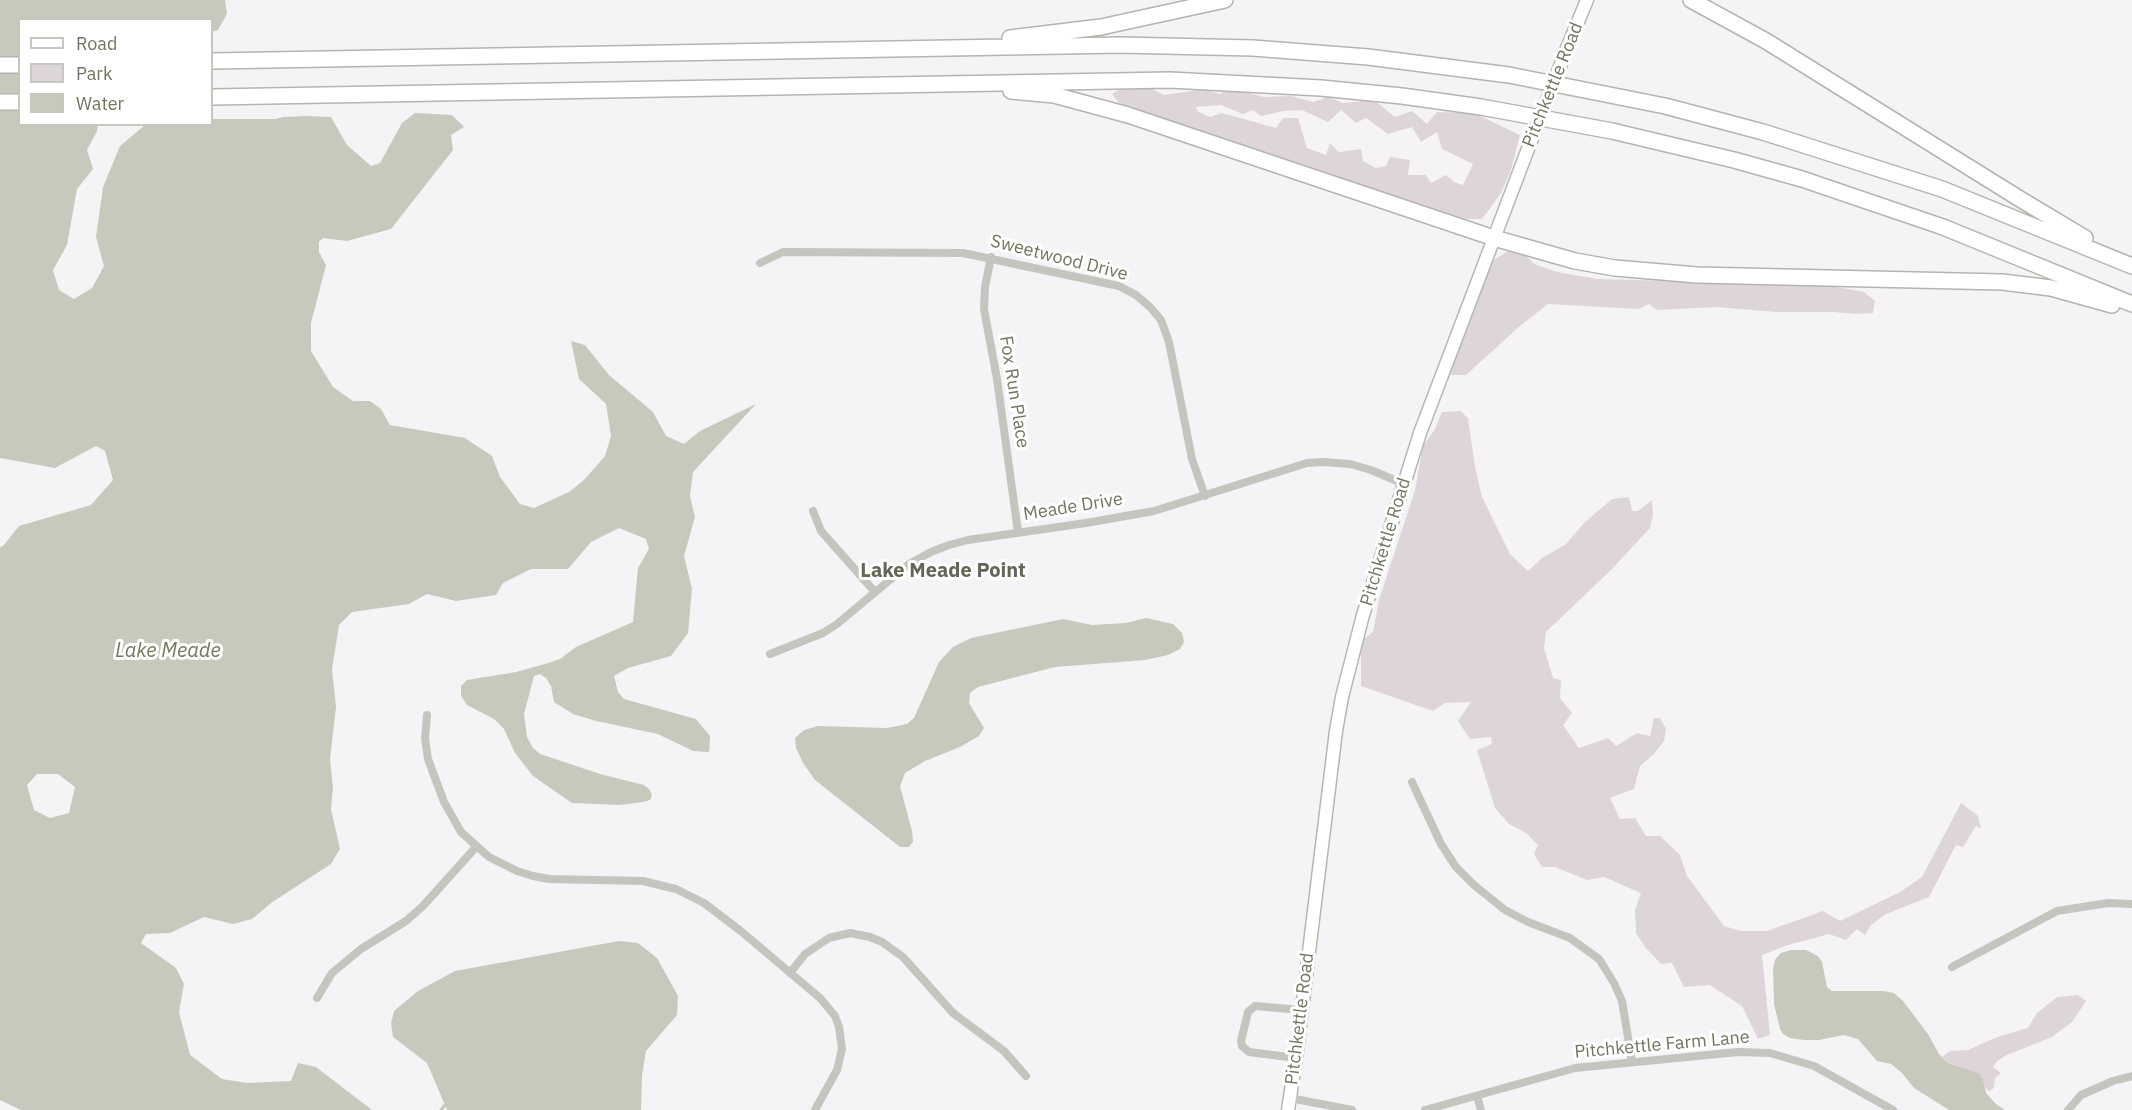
<!DOCTYPE html>
<html>
<head>
<meta charset="utf-8">
<style>
  body { margin:0 }
  #map { position:relative; width:2132px; height:1110px; overflow:hidden; background:#f6f3f6; font-family:"IBM Plex Sans",sans-serif }
  canvas { display:block }
  .legend { position:absolute; left:18px; top:18px; width:195px; height:108px; box-sizing:border-box; background:#fff; border:2px solid #c6c8bf; margin:0; padding:8px 10px; list-style:none; font-size:18px; color:#707660 }
  .legend li { display:flex; align-items:center; gap:12px; height:30px }
  .legend b { width:30px; border:2px solid #c6c8bf }
</style>
</head>
<body>
<div id="map">
<canvas width="2132" height="1110"></canvas>
<ul class="legend">
<li><b style="height:8px;background:#fff"></b>Road</li>
<li><b style="height:16px;background:#ddd5da"></b>Park</li>
<li><b style="height:16px;background:#c8c9bc"></b>Water</li>
</ul>
</div>
<script>
const g = document.querySelector('canvas').getContext('2d');
g.lineJoin = 'round';
function fillPath(path, color) {
  g.fillStyle = color;
  g.fill(path, 'evenodd');
}
function poly(rows) {
  const path = new Path2D();
  for (const r of rows) {
    path.moveTo(r[0], r[1]);
    for (let i = 2; i < r.length; i += 2) path.lineTo(r[i], r[i + 1]);
  }
  return path;
}
function trace(path, color, width, dash) {
  g.strokeStyle = color;
  g.lineWidth = width;
  g.lineCap = dash ? 'butt' : 'round';
  g.setLineDash(dash || []);
  g.stroke(path);
}
function drawText(font, color, halo, rows, align = 'center') {
  g.font = font + ' "IBM Plex Sans",sans-serif';
  g.lineWidth = 6;
  g.setLineDash([]);
  g.textBaseline = 'middle';
  g.strokeStyle = halo;
  g.fillStyle = color;
  for (const [text, x, y, turn = 0] of rows) {
    g.save();
    g.translate(x, y);
    g.rotate((+turn || 0) * Math.PI / 180);
    g.textAlign = isNaN(turn) ? turn : align;
    if (halo) g.strokeText(text, 0, 0);
    g.fillText(text, 0, 0);
    g.restore();
  }
}
fillPath(poly([
  [1123,87,1149,87,1164,95,1205,89,1219,94,1232,89,1264,97,1291,96,1313,102,1328,97,1343,103,1374,100,1395,117,1412,111,1427,124,1437,112,1474,113,1520,135,1511,170,1501,193,1482,219,1466,219,1124,109,1112,94],
  [1221,105,1243,114,1253,110,1261,116,1284,111,1302,110,1328,122,1341,110,1356,123,1366,118,1388,134,1412,127,1421,142,1437,132,1442,149,1473,164,1463,185,1454,182,1446,175,1431,183,1426,175,1408,175,1410,160,1390,157,1386,166,1376,168,1363,161,1361,149,1339,152,1330,143,1326,155,1307,148,1298,118,1283,118,1276,128,1222,113,1210,117,1198,112,1196,107],
  [1508,251,1526,256,1534,264,1557,272,1598,279,1825,285,1864,292,1875,301,1873,313,1856,314,1833,312,1776,312,1716,307,1657,310,1649,304,1638,309,1548,304,1520,326,1466,375,1451,375,1448,368,1491,262],
  [1460,411,1468,418,1475,467,1482,497,1510,554,1528,571,1542,558,1566,544,1584,523,1612,499,1629,497,1632,511,1638,511,1652,500,1653,515,1650,528,1612,569,1546,632,1544,648,1553,678,1561,680,1560,698,1572,713,1563,725,1579,748,1608,738,1616,746,1637,733,1650,736,1654,718,1660,718,1666,729,1664,741,1654,754,1640,766,1634,789,1610,798,1620,819,1635,818,1646,836,1660,836,1680,855,1687,876,1724,926,1741,931,1767,931,1823,911,1840,921,1900,892,1922,877,1961,803,1978,816,1981,829,1976,826,1963,847,1956,845,1929,897,1886,914,1871,925,1865,935,1857,929,1846,940,1829,934,1788,945,1762,955,1770,1035,1758,1039,1742,1006,1710,985,1684,987,1672,963,1661,964,1645,947,1636,933,1635,910,1641,893,1604,877,1587,880,1555,867,1542,867,1534,854,1538,845,1526,833,1509,824,1495,808,1477,750,1492,744,1491,737,1470,739,1458,721,1471,702,1445,703,1433,711,1361,686,1361,641,1373,632,1379,600,1415,490,1423,446,1435,429,1442,412],
  [2078,995,2086,1001,2072,1022,2052,1037,2007,1055,1997,1061,1993,1067,2001,1073,1995,1078,1994,1088,1989,1091,1985,1088,1983,1079,1979,1073,1948,1063,1942,1057,1950,1051,1968,1050,1997,1037,2028,1028,2037,1013,2057,997]
]), '#ddd5da');
fillPath(poly([
  [0,0,225,0,227,14,218,30,212,32,212,20,20,20,20,124,98,125,97,131,87,150,93,169,77,189,67,245,53,270,59,290,74,299,92,288,104,266,96,237,103,187,120,146,145,125,212,124,212,119,275,119,283,117,306,116,331,117,347,145,371,166,380,163,402,123,415,113,452,115,464,127,451,135,453,150,391,229,347,241,323,238,319,242,319,252,326,265,311,323,311,351,333,387,353,401,370,401,381,409,390,425,465,438,492,456,500,477,520,504,534,508,569,492,584,480,605,456,611,436,606,404,579,379,571,341,585,345,609,375,653,412,666,436,684,444,700,431,756,404,693,472,690,496,695,517,684,556,692,589,688,633,671,656,628,668,614,676,618,692,624,699,696,719,710,736,709,752,693,751,658,734,596,721,573,714,554,702,551,686,546,678,540,674,534,676,524,714,527,737,533,748,540,754,600,774,644,785,650,790,652,796,650,800,643,802,620,805,572,803,533,776,515,753,504,729,494,719,467,705,461,696,461,686,467,680,516,672,545,664,560,659,576,647,633,622,638,568,649,549,646,539,619,528,591,542,568,569,531,569,503,583,496,595,456,601,427,594,409,604,352,612,339,625,332,669,336,707,330,759,333,787,331,809,340,849,331,864,271,903,252,919,233,924,204,917,170,933,146,934,141,943,176,968,184,984,179,1012,190,1055,222,1079,247,1083,291,1081,298,1063,316,1067,372,1110,21,1110,0,1100,0,547,3,546,19,526,91,505,113,480,105,451,96,446,55,468,0,458],
  [37,774,58,774,75,787,69,813,50,818,34,810,27,785],
  [1146,618,1173,624,1182,633,1184,642,1180,649,1168,655,1145,660,1055,667,978,687,970,693,969,703,984,728,979,736,960,747,925,761,905,773,900,786,912,831,913,842,909,847,900,847,815,780,803,763,796,748,795,738,804,730,818,726,887,728,907,724,914,718,939,662,953,647,971,638,1063,619,1092,625,1126,623],
  [619,941,638,943,657,958,678,996,677,1015,646,1051,642,1075,641,1110,447,1110,427,1063,393,1037,391,1023,394,1011,418,991,455,971],
  [1791,950,1806,950,1818,956,1822,962,1827,987,1832,991,1883,991,1894,993,1903,1001,1928,1034,1939,1054,1948,1063,1979,1073,1983,1079,1986,1093,1996,1104,2005,1110,1949,1110,1914,1088,1902,1073,1891,1064,1877,1061,1858,1039,1844,1035,1819,1040,1804,1040,1790,1038,1783,1034,1780,1029,1774,1004,1773,968,1775,960,1781,953]
]), '#c8c9bc');
trace(poly([
  [441,1110,445,1105]
]), '#c8c9bc', 3);
const secondary = poly([
  [1568,46,1587,0],
  [1288,1110,1296,1058,1336,731,1342,697,1363,615,1420,433,1526,154]
]);
const motorway = poly([
  [1691,0,1766,41,2020,199,2085,238],
  [1010,38,1101,27,1225,0],
  [212,61,1120,45,1253,48,1368,57,1509,75,1665,106,1763,132,1942,189,2132,266],
  [0,65,20,65],
  [1011,91,1054,95,1128,115,1494,238,1575,261,1615,268,1697,275,2002,282,2051,288,2112,305],
  [212,97,1170,80,1321,88,1402,96,1481,107,1612,131,1734,160,1802,179,1943,227,2132,304],
  [0,102,20,102]
]);
trace(secondary, '#b5b8ae', 15);
trace(motorway, '#b3b5ae', 18);
trace(poly([
  [991,257,985,287,984,309,997,379,1018,532],
  [760,263,783,252,963,253,1119,286,1136,295,1151,308,1161,320,1169,342,1192,459,1205,496],
  [813,511,821,531,875,592],
  [770,654,823,633,837,624,909,564,931,552,949,545,968,540,1086,523,1154,511,1307,463,1323,462,1350,464,1371,470,1404,484],
  [427,715,425,739,428,759,444,802,461,832,489,857,517,871,533,876,549,879,643,881,676,889,704,903,742,932,820,998,835,1016,839,1027,842,1049,837,1070,815,1110],
  [1412,782,1441,844,1456,867,1474,885,1505,910,1528,922,1570,938,1599,959,1614,983,1622,1001,1632,1062],
  [1952,967,2057,911,2108,903,2132,904],
  [790,973,805,954,829,938,850,933,870,937,882,942,903,957,953,1013,1004,1051,1026,1076],
  [317,998,332,973,361,949,406,921,423,906,476,847],
  [1296,1058,1249,1052,1242,1046,1241,1041,1248,1012,1255,1006,1301,1010],
  [1477,1096,1481,1110],
  [1290,1098,1352,1110],
  [1425,1110,1575,1068,1738,1052,1770,1053,1814,1066,1893,1110],
  [2068,1110,2081,1095,2113,1081,2132,1076]
]), '#c3c5be', 8);
trace(secondary, '#fff', 12);
trace(motorway, '#fff', 15);
const secondaryBridge = poly([
  [1526,154,1568,46]
]);
trace(secondaryBridge, '#b5b8ae', 15, []);
trace(secondaryBridge, '#fff', 12);
drawText('18px', '#707660', '#fff', [
  ["Pitchkettle Road",1553,85,-68],
  ["Sweetwood Drive",1059,258,14],
  ["Fox Run Place",1014,392,81],
  ["Meade Drive",1073,507,-9],
  ["Pitchkettle Road",1386,542,-73],
  ["Pitchkettle Road",1300,1019,-83],
  ["Pitchkettle Farm Lane",1662,1045,-5]
]);
drawText('bold 20px', '#636756', '#fff', [
  ["Lake Meade Point",943,571]
]);
drawText('italic 20px', '#75775f', '#fff', [
  ["Lake Meade",168,651]
]);
</script>
</body>
</html>
